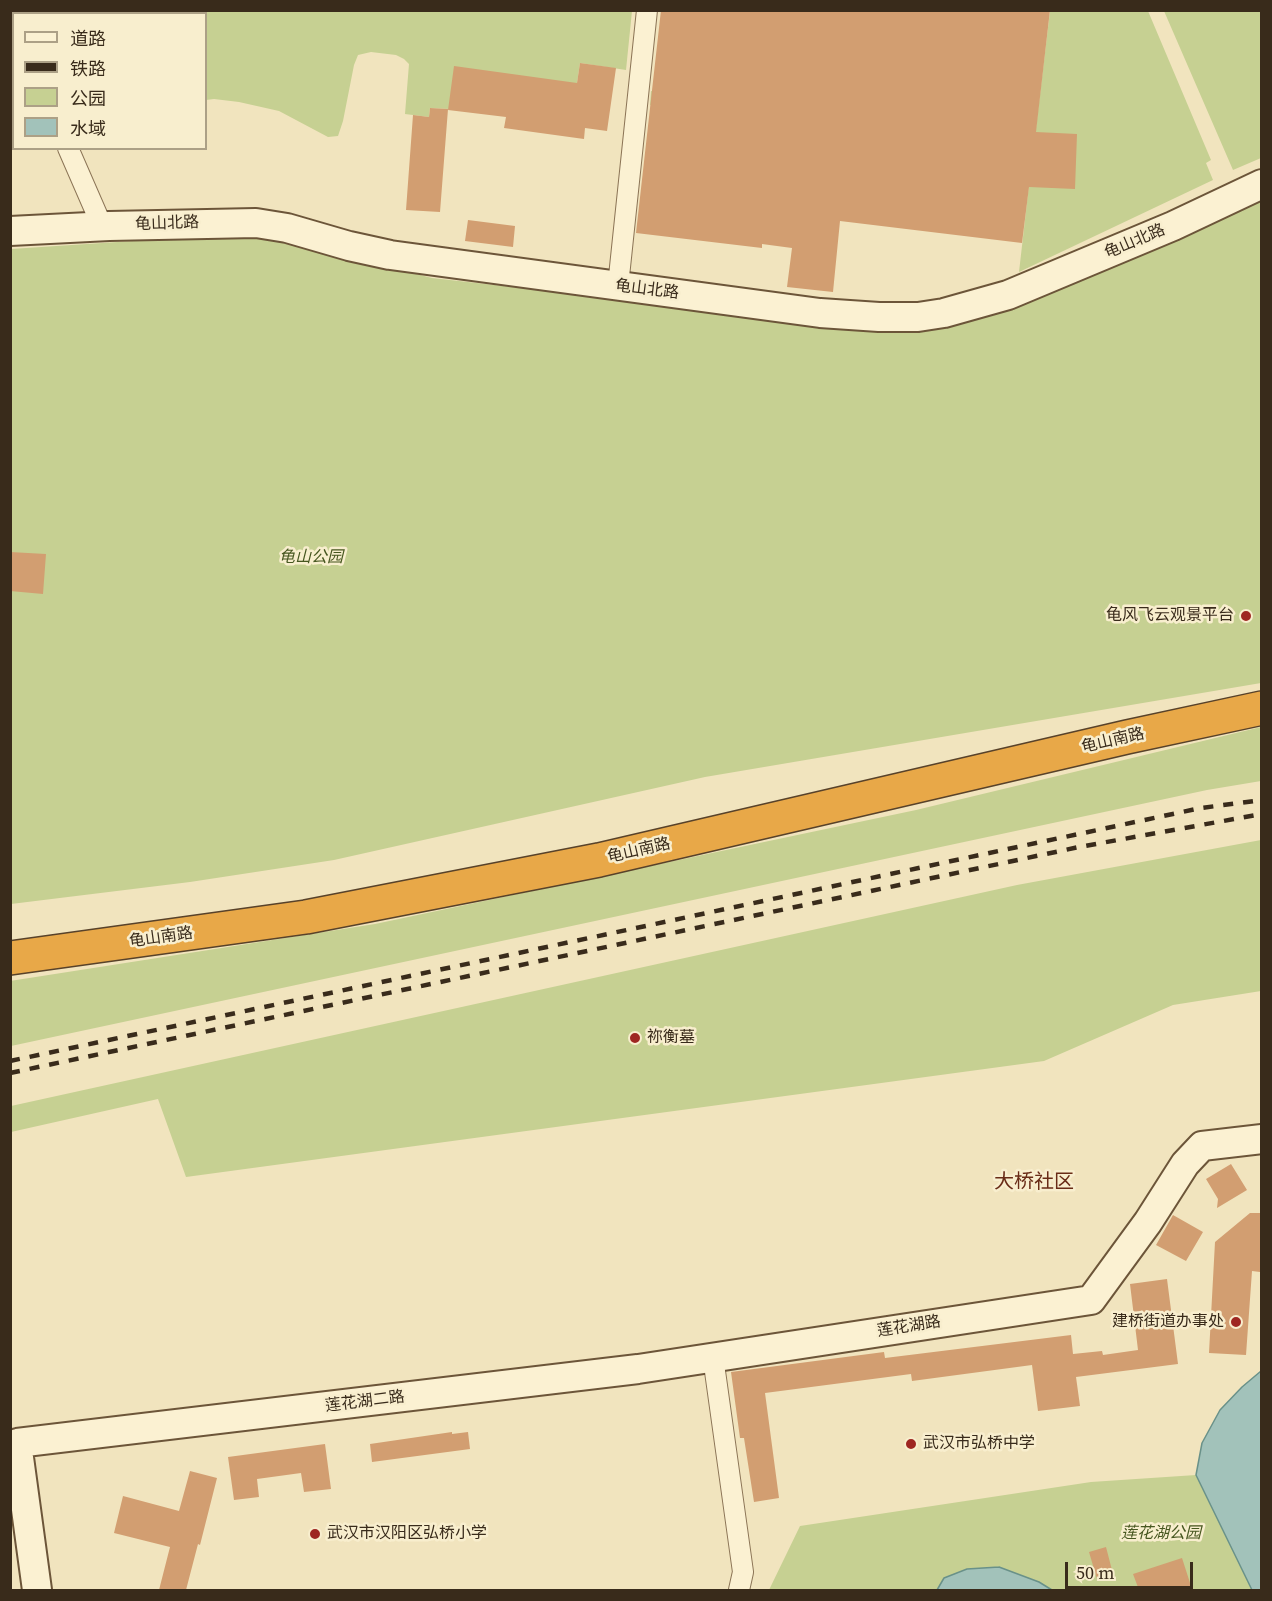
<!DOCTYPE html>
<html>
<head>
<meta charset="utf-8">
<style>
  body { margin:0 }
  #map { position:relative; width:1272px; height:1601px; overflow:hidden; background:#f1e4be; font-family:"Source Serif 4","Noto Sans SC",serif }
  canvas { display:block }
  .frame { position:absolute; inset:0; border:12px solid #392b1b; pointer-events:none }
  .legend { position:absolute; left:12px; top:12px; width:195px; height:138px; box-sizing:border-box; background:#f8eece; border:2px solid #aca086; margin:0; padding:8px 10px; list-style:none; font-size:18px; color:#392b1b }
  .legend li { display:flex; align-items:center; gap:12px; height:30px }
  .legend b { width:30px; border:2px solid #aca086 }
  .scale { position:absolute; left:1065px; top:1562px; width:128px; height:27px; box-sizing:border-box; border:3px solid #392b1b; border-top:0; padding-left:8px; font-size:18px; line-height:21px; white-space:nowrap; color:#392b1b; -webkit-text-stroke:4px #f8eece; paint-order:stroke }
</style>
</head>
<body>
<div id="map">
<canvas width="1272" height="1601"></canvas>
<div class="frame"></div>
<ul class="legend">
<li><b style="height:8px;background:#fbf1d2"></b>道路</li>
<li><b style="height:8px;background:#392b1b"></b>铁路</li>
<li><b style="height:16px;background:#c6d092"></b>公园</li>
<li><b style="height:16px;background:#a2c2ba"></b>水域</li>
</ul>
<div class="scale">50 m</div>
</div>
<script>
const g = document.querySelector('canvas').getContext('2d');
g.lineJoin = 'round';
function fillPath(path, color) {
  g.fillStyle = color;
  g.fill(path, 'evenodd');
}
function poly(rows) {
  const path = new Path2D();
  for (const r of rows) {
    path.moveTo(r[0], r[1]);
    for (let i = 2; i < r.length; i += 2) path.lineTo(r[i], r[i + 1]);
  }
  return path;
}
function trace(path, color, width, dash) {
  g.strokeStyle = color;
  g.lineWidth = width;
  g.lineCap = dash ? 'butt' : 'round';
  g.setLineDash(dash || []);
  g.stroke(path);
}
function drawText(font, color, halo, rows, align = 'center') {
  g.font = font + ' "Source Serif 4","Noto Sans SC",serif';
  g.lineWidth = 5;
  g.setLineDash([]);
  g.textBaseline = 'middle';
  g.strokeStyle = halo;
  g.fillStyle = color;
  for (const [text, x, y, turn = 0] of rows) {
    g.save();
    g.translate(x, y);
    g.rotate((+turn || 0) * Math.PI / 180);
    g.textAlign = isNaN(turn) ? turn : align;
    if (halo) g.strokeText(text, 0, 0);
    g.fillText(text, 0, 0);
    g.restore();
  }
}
fillPath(poly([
  [46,10,632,11,626,70,580,63,577,83,449,109,430,108,429,117,405,114,409,64,404,59,396,55,371,52,358,55,354,65,343,121,338,136,328,137,279,111,239,102,214,99,206,100,206,14,45,14],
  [1050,11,1148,11,1211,160,1206,163,1213,180,1019,272,1033,150,650,105,651,91,1035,136],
  [1164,11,1261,11,1261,158,1233,170],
  [1261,197,1261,683,705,777,334,860,190,882,11,904,11,249,163,239,266,238,301,244,432,278,870,327],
  [1261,727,1261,781,1207,790,11,1046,10,981,375,924,916,810],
  [1261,840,1261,991,1173,1005,1044,1061,186,1177,158,1099,11,1132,11,1106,1017,885],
  [1196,1475,1252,1590,1052,1590,1039,1582,967,1569,944,1578,937,1590,769,1590,800,1526,1091,1482]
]), '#c6d092');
const water = poly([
  [1261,1371,1262,1590,1252,1590,1196,1475,1202,1443,1220,1410,1242,1387,1261,1371],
  [999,1567,1039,1582,1052,1590,937,1590,944,1578,967,1569,999,1567]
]);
fillPath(water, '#a2c2ba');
trace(water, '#699189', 1.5);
fillPath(poly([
  [661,10,1050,10,1036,132,1077,134,1075,189,1029,187,1022,243,840,221,833,292,787,287,792,248,762,244,762,248,636,233],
  [580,63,616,68,607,131,585,128,584,139,504,128,506,117,448,110,454,66,577,83],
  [430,108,448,109,440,212,406,210,413,115,429,117],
  [468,220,515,226,513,247,465,241],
  [10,552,46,554,43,594,10,591],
  [1231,1164,1247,1190,1217,1208,1218,1199,1206,1179],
  [1250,1213,1262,1213,1262,1239,1260,1272,1252,1271,1246,1355,1209,1353,1215,1242],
  [1173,1215,1203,1232,1186,1261,1156,1245],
  [1167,1279,1178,1364,1076,1377,1080,1406,1038,1411,1032,1365,912,1381,911,1374,765,1393,779,1498,754,1502,744,1438,740,1438,731,1372,884,1352,885,1358,1071,1335,1073,1354,1102,1351,1103,1355,1138,1350,1130,1284],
  [452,1432,452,1434,468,1432,470,1449,372,1462,370,1444],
  [325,1444,331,1489,304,1492,301,1473,257,1479,259,1497,234,1500,228,1457],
  [190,1471,217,1478,200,1545,198,1544,186,1590,159,1590,170,1547,114,1533,123,1496,179,1511],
  [1106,1547,1113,1574,1097,1579,1089,1552],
  [1182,1558,1191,1586,1176,1590,1139,1590,1133,1574]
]), '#d29e71');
const street = poly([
  [40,14,41,10],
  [68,148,102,226],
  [618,286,647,10],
  [713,1357,743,1572,739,1590]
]);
const secondary = poly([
  [10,231,109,226,256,223,287,228,349,246,390,255,820,313,879,317,918,317,944,313,1008,295,1173,226,1262,184],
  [37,1590,17,1443,638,1369,1091,1300,1148,1222,1185,1164,1202,1146,1262,1139]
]);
const highway = poly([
  [10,958,306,917,599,860,1127,737,1262,708]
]);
trace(street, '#8b7456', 22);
trace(secondary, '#6c5539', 32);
trace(highway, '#58422a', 36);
trace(street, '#fbf1d2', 20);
trace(secondary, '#fbf1d2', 28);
trace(highway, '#e8a848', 33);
trace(poly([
  [10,1061,1201,808,1262,800],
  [10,1073,1079,847,1262,814]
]), '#392b1b', 4.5, [10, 10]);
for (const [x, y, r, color] of [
  [1246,616,6,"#9e2621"],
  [635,1038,6,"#9e2621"],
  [1236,1322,6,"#9e2621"],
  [911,1444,6,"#9e2621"],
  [315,1534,6,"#9e2621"]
]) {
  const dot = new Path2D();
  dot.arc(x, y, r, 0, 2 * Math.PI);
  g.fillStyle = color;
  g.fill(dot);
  trace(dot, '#f8eece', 2);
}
drawText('16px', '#392b1b', '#f8eece', [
  ["龟山北路",167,224,-2],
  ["龟山北路",1135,242,-23],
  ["龟山北路",647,290,7],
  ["龟山南路",1113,741,-13],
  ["龟山南路",639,851,-13],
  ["龟山南路",161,938,-8],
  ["莲花湖路",909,1327,-9],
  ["莲花湖二路",365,1402,-7]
]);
drawText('italic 16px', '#475720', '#f8eece', [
  ["龟山公园",311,558],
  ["莲花湖公园",1161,1534]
]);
drawText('16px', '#392b1b', '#f8eece', [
  ["龟风飞云观景平台",1234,616,"right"],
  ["祢衡墓",647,1038],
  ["建桥街道办事处",1224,1322,"right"],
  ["武汉市弘桥中学",923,1444],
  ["武汉市汉阳区弘桥小学",327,1534]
], 'left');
drawText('20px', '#692c17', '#f8eece', [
  ["大桥社区",1034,1183]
]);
</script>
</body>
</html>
